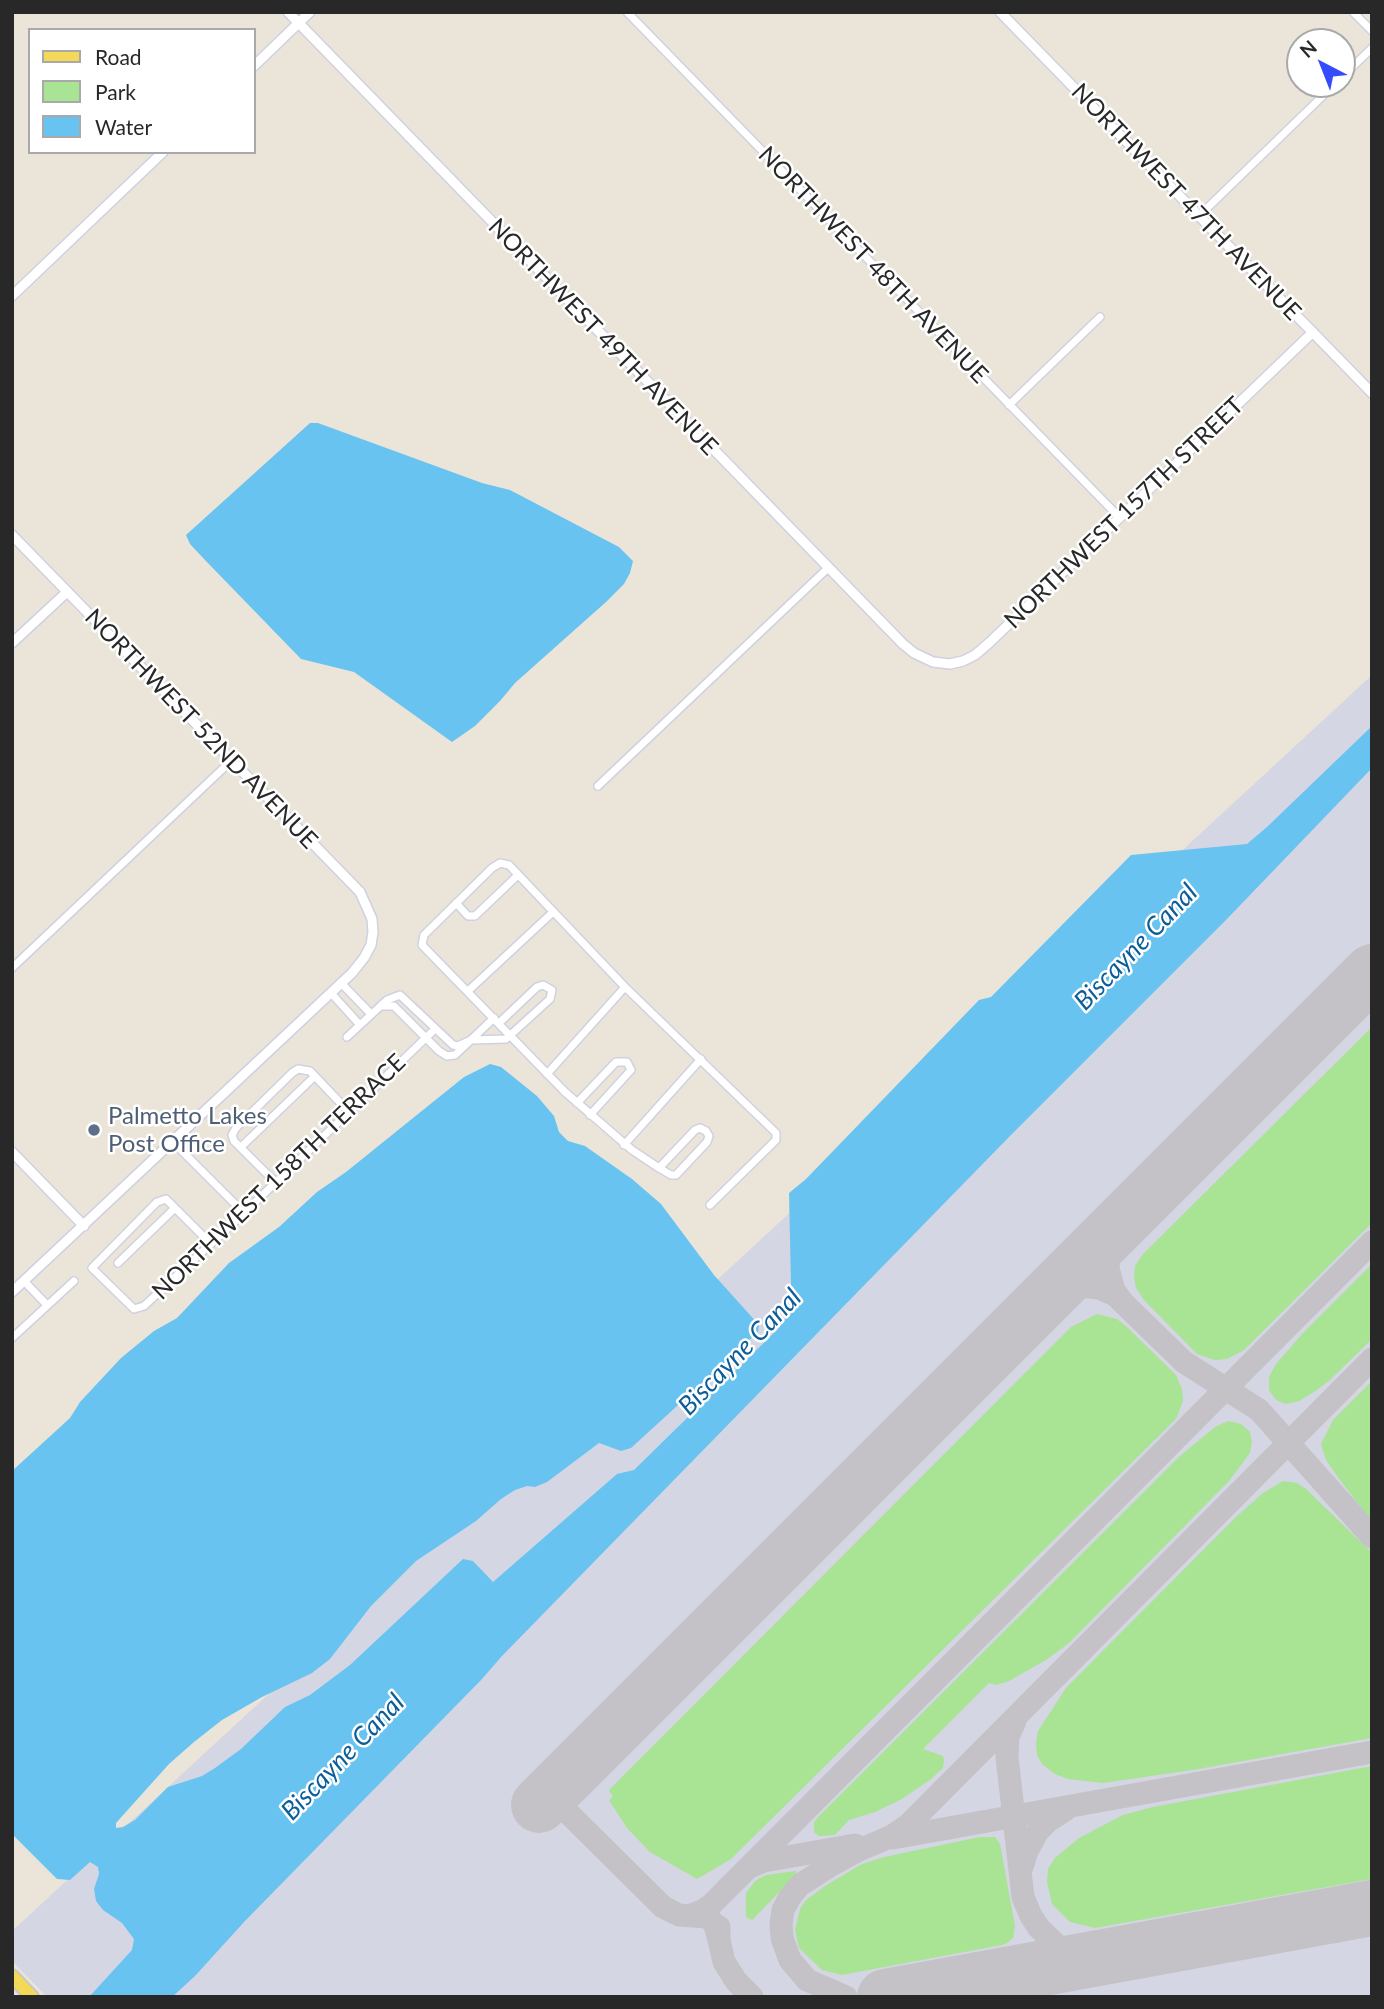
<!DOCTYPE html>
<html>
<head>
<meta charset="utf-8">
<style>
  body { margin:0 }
  #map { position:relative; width:1384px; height:2009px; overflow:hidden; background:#ebe5d9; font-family:Lato,sans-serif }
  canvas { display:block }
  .frame { position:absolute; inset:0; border:14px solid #282828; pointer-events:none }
  .legend { position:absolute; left:28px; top:28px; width:228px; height:126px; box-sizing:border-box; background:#fff; border:2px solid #a9a9a9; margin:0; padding:9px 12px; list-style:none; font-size:21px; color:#282828 }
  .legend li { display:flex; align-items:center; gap:14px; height:35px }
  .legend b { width:35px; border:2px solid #a9a9a9 }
  .north { position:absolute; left:1286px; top:28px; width:70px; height:70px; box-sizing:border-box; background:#fff; border:2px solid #a9a9a9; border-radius:50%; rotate:318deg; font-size:19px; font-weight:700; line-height:28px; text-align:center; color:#282828 }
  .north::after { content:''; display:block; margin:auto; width:24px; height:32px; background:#354cfd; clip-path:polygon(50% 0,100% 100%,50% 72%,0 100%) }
</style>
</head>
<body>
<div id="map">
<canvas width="1384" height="2009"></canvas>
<div class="frame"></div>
<ul class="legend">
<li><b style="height:9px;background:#f3d957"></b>Road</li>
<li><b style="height:19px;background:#a9e394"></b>Park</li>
<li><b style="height:19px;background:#69c3f0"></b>Water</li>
</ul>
<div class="north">N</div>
</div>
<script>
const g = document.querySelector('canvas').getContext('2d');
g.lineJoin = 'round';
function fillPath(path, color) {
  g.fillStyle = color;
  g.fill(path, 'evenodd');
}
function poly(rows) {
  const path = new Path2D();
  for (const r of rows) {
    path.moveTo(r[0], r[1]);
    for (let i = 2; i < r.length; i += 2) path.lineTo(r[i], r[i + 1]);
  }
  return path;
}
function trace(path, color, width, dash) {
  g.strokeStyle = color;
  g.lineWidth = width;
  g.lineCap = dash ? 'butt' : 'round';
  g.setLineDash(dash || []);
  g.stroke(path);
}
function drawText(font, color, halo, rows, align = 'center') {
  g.font = font + ' Lato,sans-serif';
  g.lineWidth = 5;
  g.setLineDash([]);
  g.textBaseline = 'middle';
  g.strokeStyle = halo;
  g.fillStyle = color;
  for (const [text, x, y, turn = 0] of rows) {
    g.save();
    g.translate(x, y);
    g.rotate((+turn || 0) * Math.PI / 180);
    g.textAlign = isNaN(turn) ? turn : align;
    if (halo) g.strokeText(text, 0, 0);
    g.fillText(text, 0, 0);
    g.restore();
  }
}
fillPath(poly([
  [1372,675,1372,1997,47,1997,12,1961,12,1931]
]), '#d5d6e3');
fillPath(poly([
  [1372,1027,1372,1223,1244,1350,1227,1359,1215,1360,1197,1354,1144,1300,1136,1288,1134,1278,1135,1266,1143,1254],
  [1372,1264,1372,1339,1330,1380,1314,1392,1299,1401,1286,1404,1276,1400,1269,1390,1269,1377,1276,1364,1303,1333],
  [1097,1314,1117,1319,1127,1327,1176,1375,1182,1389,1183,1401,1176,1419,731,1859,697,1879,650,1852,627,1828,609,1800,613,1796,609,1791,611,1788,1071,1327],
  [1372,1381,1372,1522,1340,1480,1326,1460,1321,1444,1333,1420],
  [1228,1421,1241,1424,1250,1432,1252,1442,1250,1453,1229,1481,1069,1643,1046,1660,1009,1681,996,1685,989,1683,923,1749,943,1756,944,1760,943,1768,931,1779,902,1799,875,1812,849,1820,835,1835,819,1836,814,1832,814,1822,819,1816,1180,1456,1215,1427],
  [1283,1481,1297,1483,1306,1489,1372,1553,1372,1738,1193,1770,1103,1783,1068,1779,1055,1774,1042,1764,1037,1755,1036,1743,1038,1731,1066,1688,1235,1518,1263,1493],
  [1372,1766,1372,1879,1095,1928,1070,1922,1052,1904,1047,1882,1048,1869,1055,1858,1079,1838,1123,1815,1153,1807],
  [980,1837,995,1837,1000,1844,1015,1926,1013,1938,1007,1943,1002,1945,842,1975,822,1970,799,1948,795,1930,800,1909,806,1900,825,1886,862,1864,884,1857],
  [796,1871,797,1874,755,1917,752,1920,746,1917,746,1893,755,1881,766,1875]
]), '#a9e394');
fillPath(poly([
  [310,423,318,423,482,483,510,490,619,547,633,561,630,573,624,584,606,602,515,683,500,701,475,726,452,742,354,672,301,659,204,559,190,544,186,535],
  [1372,726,1372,768,1225,921,1009,1137,502,1656,482,1679,245,1921,195,1976,172,1997,89,1997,132,1950,134,1939,122,1923,103,1910,96,1901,94,1889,99,1874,98,1867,90,1862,70,1880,57,1879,12,1834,12,1471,70,1418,80,1402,121,1358,154,1331,177,1318,229,1263,279,1227,317,1192,346,1172,464,1077,490,1064,501,1067,537,1096,554,1116,559,1132,568,1141,585,1146,632,1179,661,1204,714,1275,759,1325,758,1332,631,1448,621,1451,599,1443,547,1482,535,1487,527,1486,515,1490,501,1499,476,1521,416,1561,371,1606,330,1659,312,1673,262,1697,222,1720,194,1742,169,1764,116,1823,116,1828,123,1827,135,1820,168,1787,202,1776,215,1768,241,1749,285,1707,310,1695,350,1665,463,1559,473,1561,493,1582,617,1474,634,1470,778,1329,786,1318,791,1284,789,1193,806,1179,979,1000,991,997,1131,855,1247,844,1267,827]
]), '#69c3f0');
trace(poly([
  [1370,974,1372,973],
  [1115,1228,1110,1245,1108,1268,1114,1291,1122,1301],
  [1051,1293,1080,1286,1099,1288,1115,1295,1184,1362,1259,1410,1372,1537],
  [1015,1721,1008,1737,1007,1757,1023,1897,1031,1916,1039,1928,1074,1962],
  [550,1795,663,1907,679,1915,708,1917,715,1925,719,1940],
  [893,1838,1372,1752],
  [752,1866,764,1861,855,1845],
  [1022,1867,1027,1851,1038,1831,1048,1821,1065,1810],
  [691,1915,702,1911,711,1905,1372,1242],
  [719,1927,719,1940,724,1962,736,1981,752,1997],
  [846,1997,807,1980,790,1960,782,1938,781,1924,783,1910,790,1897,800,1885,831,1865,857,1851,892,1836,908,1825,1372,1359]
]), '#c4c2c6', 23);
trace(poly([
  [539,1805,1372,972],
  [885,1997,1372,1908]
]), '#c4c2c6', 56);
const minor = poly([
  [627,12,1120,518],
  [1353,12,1372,31],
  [1342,77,1372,48],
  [1199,216,1335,84],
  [1009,405,1100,317],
  [598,786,828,568],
  [456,903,468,916,475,916,518,875],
  [12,968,231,761],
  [341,983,371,1014],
  [468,991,552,913],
  [331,993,360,1025],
  [382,1006,394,1006,439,1051,447,1056,455,1055,494,1018],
  [347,1037,387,1000,400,995,453,1045,458,1046,471,1040,506,1039,550,999,552,990,543,985,537,987,499,1023],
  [547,1074,625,987],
  [577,1103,616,1062,627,1062,631,1070,590,1115],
  [173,1142,244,1213],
  [624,1145,701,1059],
  [241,1147,315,1076],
  [659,1168,695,1130,700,1128,706,1131,709,1136,707,1142,676,1175,671,1175,659,1168,632,1150,565,1092,422,945,424,935,492,868,500,863,509,865,625,987,776,1133,776,1140,710,1205],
  [276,1183,234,1141,232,1135,236,1128,292,1073,298,1069,310,1071,349,1112],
  [211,1244,166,1199,157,1202,92,1268,134,1309,144,1306,245,1212,435,1029],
  [118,1263,175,1208],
  [24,1281,47,1305],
  [12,1338,74,1281]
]);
const tertiary = poly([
  [288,12,903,644,914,653,933,662,950,664,963,661,975,655,989,643,1313,332],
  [1000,12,1372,393],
  [254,66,310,12],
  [12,296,163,152],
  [12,535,360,892,372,919,373,932,371,945,364,958,352,973,12,1292],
  [12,643,67,592],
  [12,1152,84,1226]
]);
const primary = poly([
  [12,1976,32,1997]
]);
trace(minor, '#cfd1e2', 10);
trace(tertiary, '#cfd1e2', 12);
trace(primary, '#c7c7c7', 16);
trace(minor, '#fff', 7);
trace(tertiary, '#fff', 9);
trace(primary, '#f3d957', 12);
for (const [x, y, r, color] of [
  [94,1130,7,"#5c6f8a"]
]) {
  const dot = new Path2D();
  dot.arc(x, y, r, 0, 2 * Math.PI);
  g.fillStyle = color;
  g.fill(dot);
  trace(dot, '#fff', 2.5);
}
drawText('24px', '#282828', '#fff', [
  ["NORTHWEST 47TH AVENUE",1186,202,46],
  ["NORTHWEST 48TH AVENUE",873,265,46],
  ["NORTHWEST 49TH AVENUE",603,337,46],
  ["NORTHWEST 157TH STREET",1124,513,-44],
  ["NORTHWEST 52ND AVENUE",201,729,46],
  ["NORTHWEST 158TH TERRACE",279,1177,-44]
]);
drawText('24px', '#4e5e75', '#fff', [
  ["Palmetto Lakes",108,1116],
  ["Post Office",108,1144]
], 'left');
drawText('italic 26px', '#0b5e9a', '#fff', [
  ["Biscayne Canal",1136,947,-46],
  ["Biscayne Canal",740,1352,-46],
  ["Biscayne Canal",343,1757,-46]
]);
</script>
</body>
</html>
